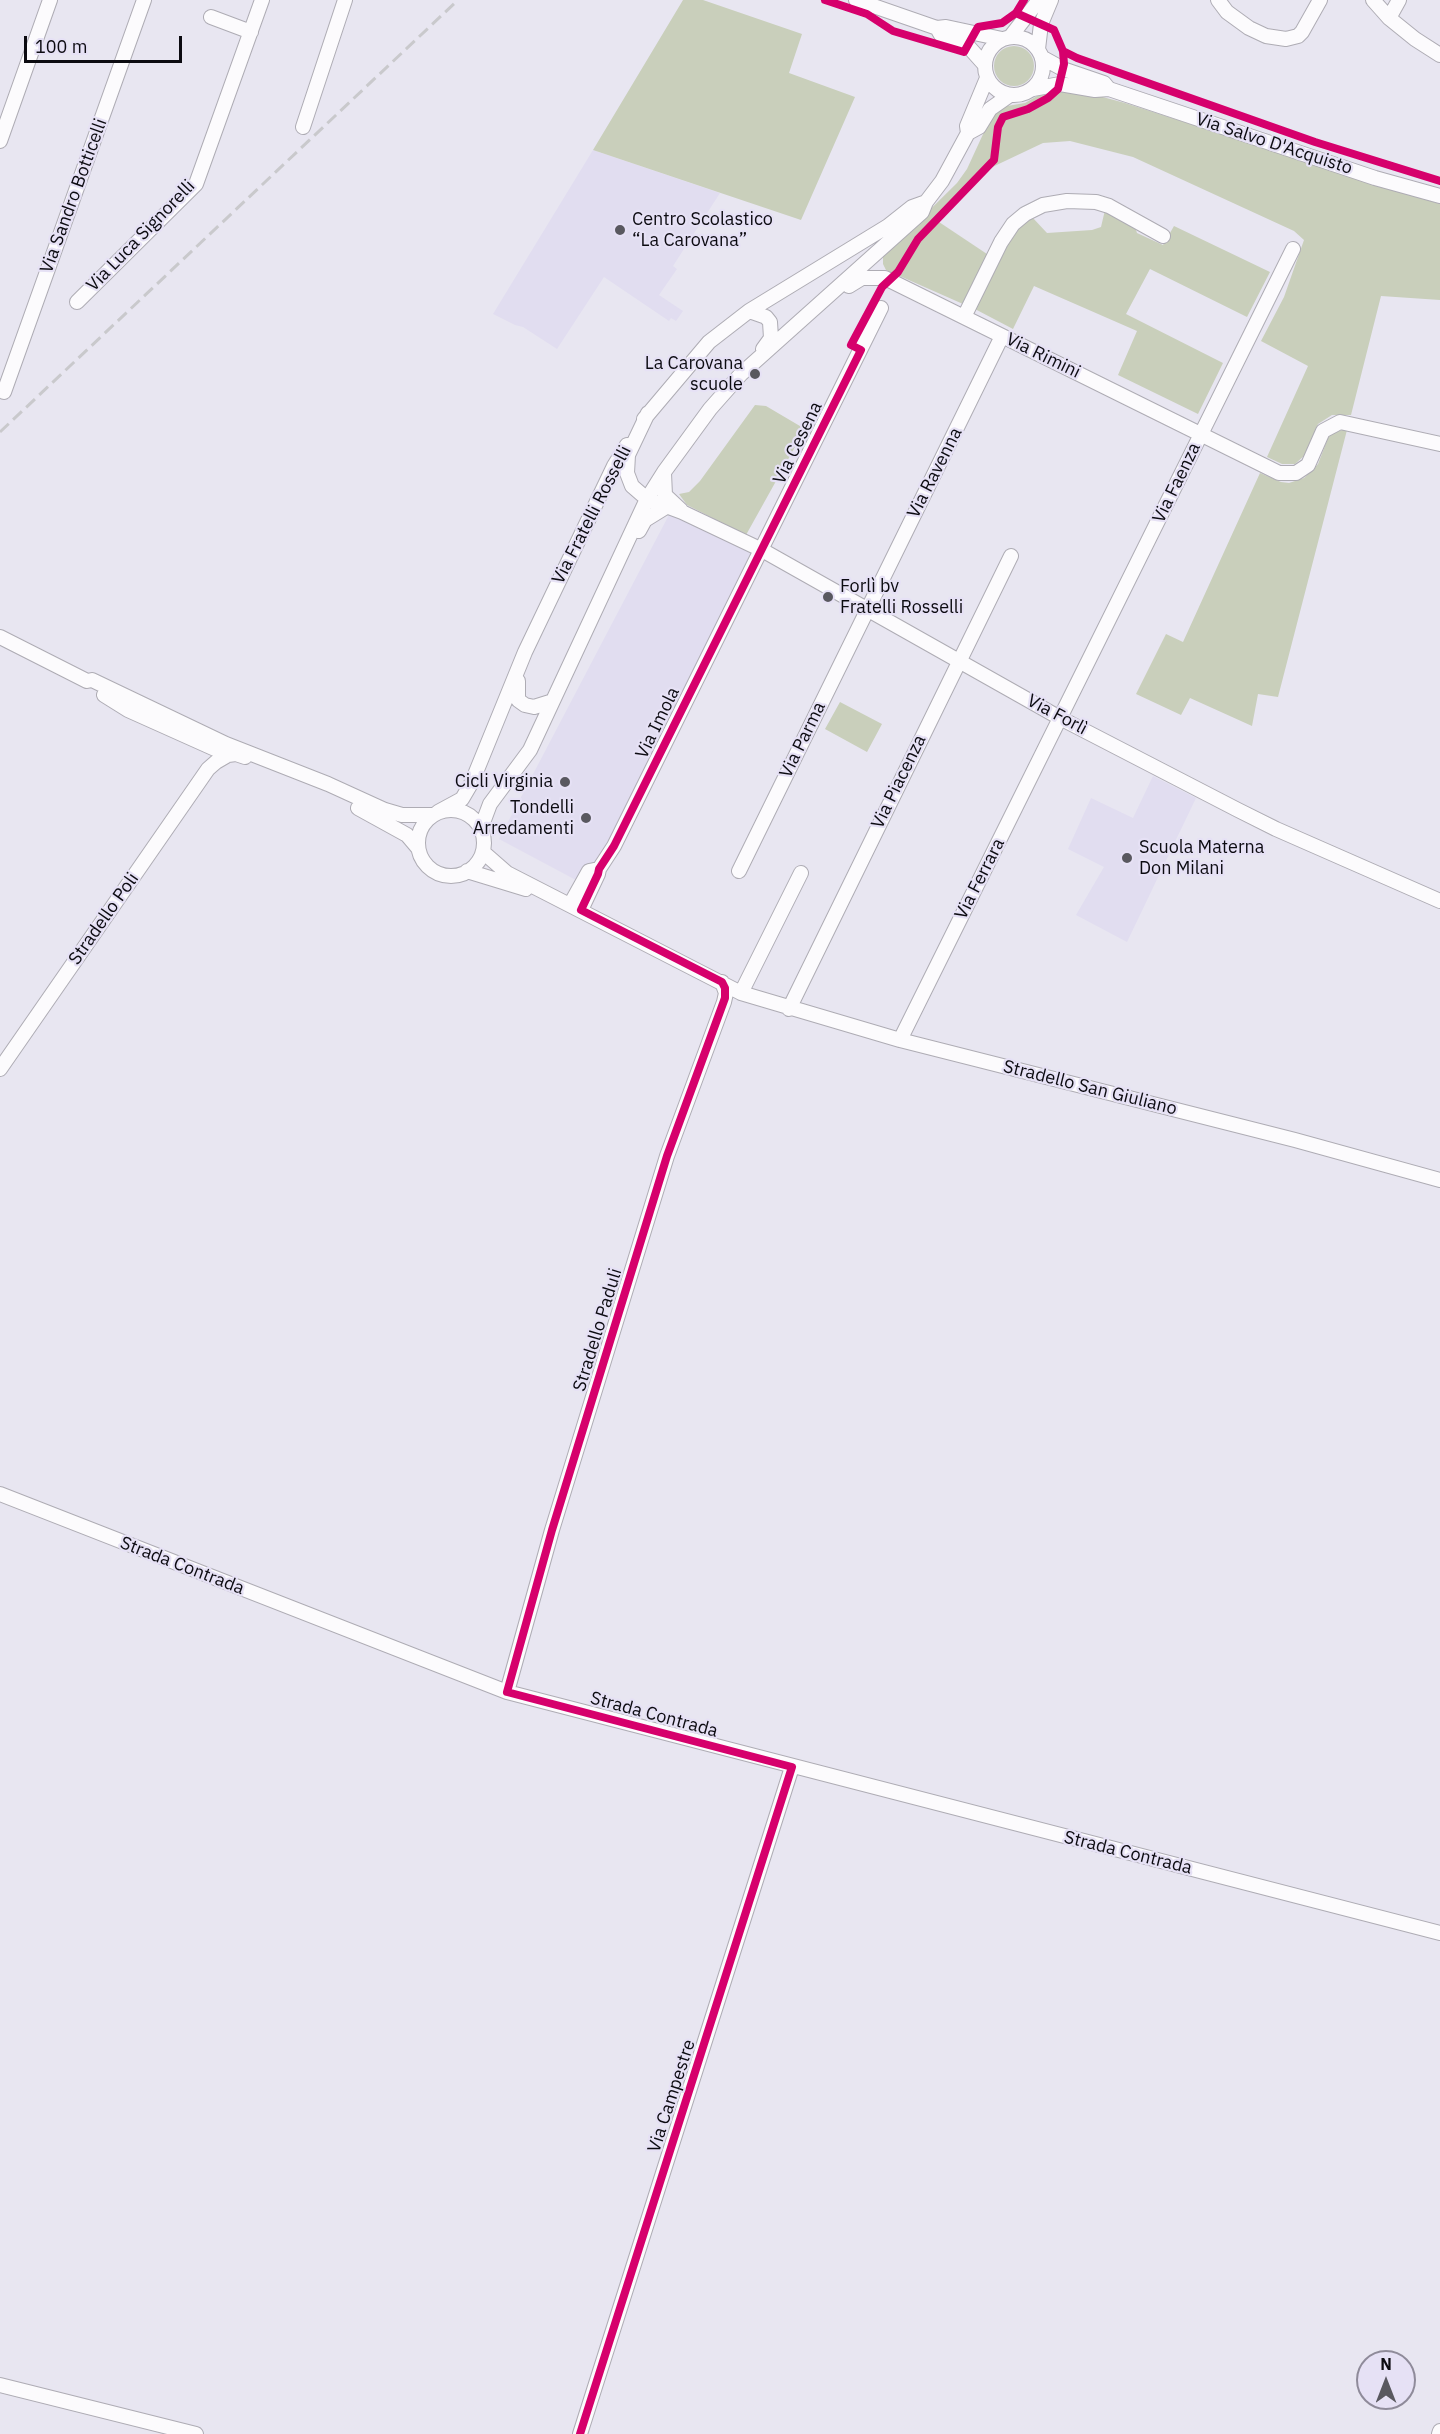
<!DOCTYPE html>
<html>
<head>
<meta charset="utf-8">
<style>
  body { margin:0 }
  #map { position:relative; width:1440px; height:2434px; overflow:hidden; background:#e8e6f1; font-family:"IBM Plex Sans",sans-serif }
  canvas { display:block }
  .north { position:absolute; left:1356px; top:2350px; width:60px; height:60px; box-sizing:border-box; background:#e6e1f5; border:2px solid #8f8b9a; border-radius:50%; rotate:0deg; font-size:16px; font-weight:700; line-height:24px; text-align:center; color:#0c0b11 }
  .north::after { content:''; display:block; margin:auto; width:21px; height:27px; background:#59585f; clip-path:polygon(50% 0,100% 100%,50% 72%,0 100%) }
  .scale { position:absolute; left:24px; top:36px; width:158px; height:27px; box-sizing:border-box; border:3px solid #0c0b11; border-top:0; padding-left:8px; font-size:18px; line-height:21px; white-space:nowrap; color:#0c0b11; -webkit-text-stroke:4px #e6e1f5; paint-order:stroke }
</style>
</head>
<body>
<div id="map">
<canvas width="1440" height="2434"></canvas>
<div class="north">N</div>
<div class="scale">100 m</div>
</div>
<script>
const g = document.querySelector('canvas').getContext('2d');
g.lineJoin = 'round';
function fillPath(path, color) {
  g.fillStyle = color;
  g.fill(path, 'evenodd');
}
function poly(rows) {
  const path = new Path2D();
  for (const r of rows) {
    if (r.length === 3) {
      path.moveTo(r[0] + r[2], r[1]);
      path.arc(r[0], r[1], r[2], 0, 2 * Math.PI);
      continue;
    }
    path.moveTo(r[0], r[1]);
    for (let i = 2; i < r.length; i += 2) path.lineTo(r[i], r[i + 1]);
  }
  return path;
}
function trace(path, color, width, dash) {
  g.strokeStyle = color;
  g.lineWidth = width;
  g.lineCap = dash ? 'butt' : 'round';
  g.setLineDash(dash || []);
  g.stroke(path);
}
function drawText(font, color, halo, rows, align = 'center') {
  g.font = font + ' "IBM Plex Sans",sans-serif';
  g.lineWidth = 4.5;
  g.setLineDash([]);
  g.textBaseline = 'middle';
  g.strokeStyle = halo;
  g.fillStyle = color;
  for (const [text, x, y, turn = 0] of rows) {
    g.save();
    g.translate(x, y);
    g.rotate((+turn || 0) * Math.PI / 180);
    g.textAlign = isNaN(turn) ? turn : align;
    if (halo) g.strokeText(text, 0, 0);
    g.fillText(text, 0, 0);
    g.restore();
  }
}
fillPath(poly([
  [593,150,720,193,673,266,677,269,659,295,683,311,676,321,671,318,669,321,604,277,557,349,523,327,515,325,493,314],
  [671,511,756,549,589,887,499,839],
  [1153,776,1196,798,1127,942,1076,915,1104,867,1068,849,1091,798,1133,818]
]), '#e1ddf0');
fillPath(poly([
  [683,0,703,0,802,34,789,73,855,97,801,220,593,150],
  [1014,66,20],
  [1073,89,1125,103,1440,204,1440,300,1381,296,1351,415,1332,415,1318,424,1305,455,1295,464,1282,464,1267,457,1308,366,1261,341,1284,297,1304,240,1294,231,1133,157,1070,141,1043,143,986,170,939,222,987,254,963,304,886,270,883,264,883,256,957,183,967,169,990,119,1001,107,1025,103,1044,92],
  [1105,210,1134,224,1137,233,1163,245,1174,226,1270,272,1247,317,1150,269,1126,314,1223,363,1198,414,1118,375,1137,331,1034,286,1013,329,973,308,1003,249,1019,226,1032,217,1047,233,1092,230,1101,227],
  [755,405,766,406,805,429,746,535,687,505,679,494,689,492,700,481],
  [1342,430,1347,430,1278,697,1258,694,1252,726,1190,698,1181,715,1136,694,1166,634,1183,642,1260,473,1281,482,1289,483,1304,478,1318,464,1328,438,1331,434],
  [840,702,882,724,867,752,825,729]
]), '#c9cfbb');
const minor = poly([
  [856,0,937,28,946,27,1002,39],
  [1218,0,1227,12,1249,28,1266,36,1286,39,1298,36,1302,32,1320,0],
  [1373,0,1389,18,1415,39,1440,55],
  [211,17,251,32],
  [1389,18,1399,0],
  [937,28,941,35,967,45,984,64],
  [1011,36,1039,0],
  [1014,66,29],
  [1038,49,1041,24,1051,0],
  [1043,58,1063,69,1104,83,1109,89],
  [1033,89,1060,84,1095,90,1109,89,1375,178,1440,196],
  [303,127,345,0],
  [968,133,979,127,990,109,1010,95],
  [0,141,50,0],
  [849,286,862,278,885,278,1279,473,1296,473,1308,465,1323,431,1340,422,1440,444],
  [77,302,196,184,262,0],
  [749,311,766,317,770,322,771,338,763,349],
  [964,317,1001,242,1013,224,1025,214,1043,205,1067,201,1096,202,1109,206,1163,236],
  [4,392,144,0],
  [648,413,628,455,627,473,632,486,647,499,682,512,762,550,1060,718,1238,810,1276,829,1440,901],
  [644,419,709,342,749,311,888,226,912,207,926,202],
  [664,473,665,495,681,510],
  [639,531,645,520,666,507],
  [0,637,87,681,92,680,226,744,328,784,385,810,402,815,433,815],
  [518,681,518,700,525,705,534,707,550,702],
  [104,695,128,710,224,753],
  [358,808,407,835,418,848],
  [451,843,33],
  [438,812,462,799,472,782,525,652,614,466,627,445],
  [481,828,490,804,530,750,647,499,664,472,710,409,741,374,922,212,926,202,942,181,968,133,967,126,987,78],
  [483,852,507,873,741,993,900,1040,1295,1140,1440,1180],
  [467,871,526,889],
  [739,871,1002,336],
  [570,905,589,871,599,869],
  [581,910,598,874,599,869,614,846,881,308],
  [741,993,801,873],
  [789,1009,1011,556],
  [900,1040,1293,249],
  [0,1069,208,769,216,762,228,755,236,754,245,757],
  [0,1494,507,1692,1440,1933],
  [507,1692,552,1530,667,1156,724,1002,726,993,722,982],
  [0,2385,196,2434],
  [580,2434,792,1767],
  [1439,2434,1440,2431]
]);
trace(minor, '#aeacb4', 16);
trace(minor, '#fcfbfd', 14);
trace(poly([
  [0,432,458,0]
]), '#c9c9cc', 3, [12, 6]);
trace(poly([
  [825,0,867,14,893,31,964,52,978,27,1002,23,1016,13,1024,0],
  [1063,51,1077,58,1315,142,1440,181],
  [580,2434,792,1767,507,1692,552,1530,667,1156,725,998,725,988,722,982,581,910,598,874,599,869,614,846,861,350,851,345,882,287,898,272,918,239,994,160,998,127,1003,117,1028,109,1048,98,1058,89,1064,64,1063,51,1054,30,1016,13]
]), '#d6006c', 8);
for (const [x, y, r, color] of [
  [620,230,6,"#59585f"],
  [755,374,6,"#59585f"],
  [828,597,6,"#59585f"],
  [565,782,6,"#59585f"],
  [586,818,6,"#59585f"],
  [1127,858,6,"#59585f"]
]) {
  const dot = new Path2D();
  dot.arc(x, y, r, 0, 2 * Math.PI);
  g.fillStyle = color;
  g.fill(dot);
  trace(dot, '#e6e1f5', 2);
}
drawText('18px', '#0c0b11', '#e6e1f5', [
  ["Via Salvo D'Acquisto",1274,144,18],
  ["Via Sandro Botticelli",74,196,-70],
  ["Via Luca Signorelli",141,236,-46],
  ["Via Rimini",1043,356,26],
  ["Via Cesena",798,443,-64],
  ["Via Ravenna",935,473,-63],
  ["Via Faenza",1177,483,-64],
  ["Via Fratelli Rosselli",592,515,-63],
  ["Via Forlì",1057,715,28],
  ["Via Imola",658,723,-64],
  ["Via Parma",803,740,-64],
  ["Via Piacenza",899,782,-64],
  ["Via Ferrara",980,879,-63],
  ["Stradello Poli",104,919,-55],
  ["Stradello San Giuliano",1090,1088,14],
  ["Stradello Paduli",598,1330,-73],
  ["Strada Contrada",182,1566,21],
  ["Strada Contrada",654,1715,15],
  ["Strada Contrada",1128,1853,14],
  ["Via Campestre",672,2096,-72]
]);
drawText('18px', '#0c0b11', '#e6e1f5', [
  ["Centro Scolastico",632,220],
  ["“La Carovana”",632,241],
  ["La Carovana",743,364,"right"],
  ["scuole",743,385,"right"],
  ["Forlì bv",840,587],
  ["Fratelli Rosselli",840,608],
  ["Cicli Virginia",553,782,"right"],
  ["Tondelli",574,808,"right"],
  ["Arredamenti",574,829,"right"],
  ["Scuola Materna",1139,848],
  ["Don Milani",1139,869]
], 'left');
</script>
</body>
</html>
